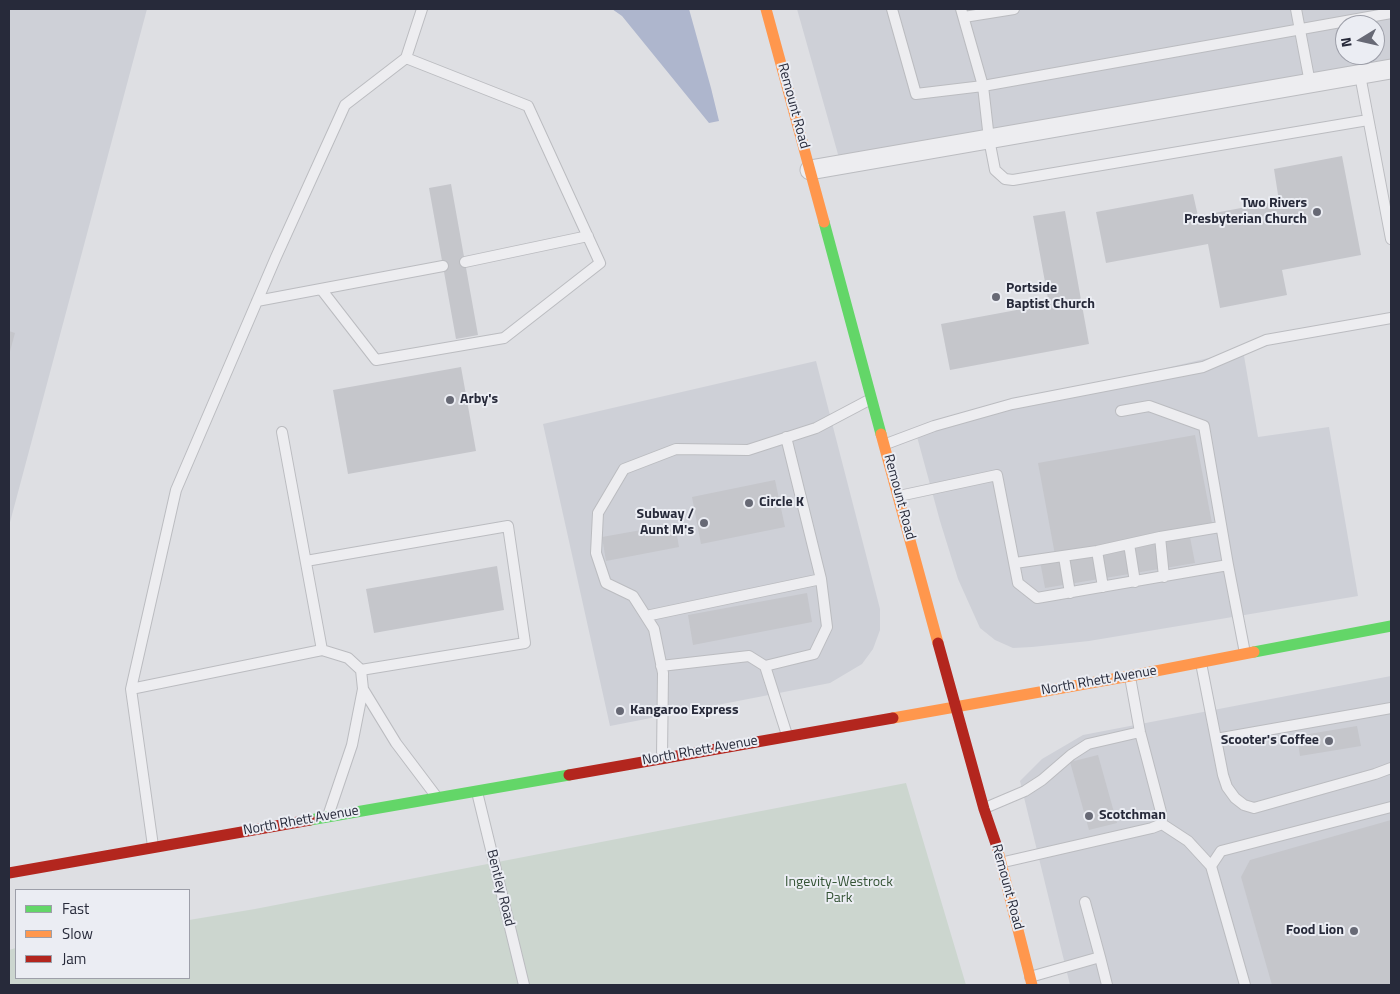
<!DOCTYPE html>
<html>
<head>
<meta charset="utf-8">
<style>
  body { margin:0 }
  #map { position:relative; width:1400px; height:994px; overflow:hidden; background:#dedfe3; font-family:"Titillium Web",sans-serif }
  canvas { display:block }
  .frame { position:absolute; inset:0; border:10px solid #272a3a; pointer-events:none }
  .legend { position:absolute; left:15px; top:889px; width:175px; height:90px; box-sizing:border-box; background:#ebedf3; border:1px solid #9d9fa9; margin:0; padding:6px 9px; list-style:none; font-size:15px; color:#272a3a }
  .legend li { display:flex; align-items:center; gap:10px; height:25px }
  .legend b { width:25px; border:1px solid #9d9fa9 }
  .north { position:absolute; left:1335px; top:15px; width:50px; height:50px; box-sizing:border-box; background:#ebedf3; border:1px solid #9d9fa9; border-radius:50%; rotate:261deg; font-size:14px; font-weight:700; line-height:20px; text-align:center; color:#272a3a }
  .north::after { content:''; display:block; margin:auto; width:18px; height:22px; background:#676975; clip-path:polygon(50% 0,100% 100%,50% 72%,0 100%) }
</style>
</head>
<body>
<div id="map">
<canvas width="1400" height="994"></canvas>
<div class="frame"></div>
<ul class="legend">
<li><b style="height:6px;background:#63d668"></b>Fast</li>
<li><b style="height:6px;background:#ff974d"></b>Slow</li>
<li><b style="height:6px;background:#b3261e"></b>Jam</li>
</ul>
<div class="north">N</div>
</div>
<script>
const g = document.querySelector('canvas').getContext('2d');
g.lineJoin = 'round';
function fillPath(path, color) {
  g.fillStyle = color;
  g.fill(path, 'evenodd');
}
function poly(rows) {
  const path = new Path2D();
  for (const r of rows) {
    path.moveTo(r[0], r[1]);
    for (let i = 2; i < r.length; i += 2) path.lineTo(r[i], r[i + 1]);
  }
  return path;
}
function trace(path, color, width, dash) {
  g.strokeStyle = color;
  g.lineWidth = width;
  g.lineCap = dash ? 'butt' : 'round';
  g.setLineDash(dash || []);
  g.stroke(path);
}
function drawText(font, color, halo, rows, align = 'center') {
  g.font = font + ' "Titillium Web",sans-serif';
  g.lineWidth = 4;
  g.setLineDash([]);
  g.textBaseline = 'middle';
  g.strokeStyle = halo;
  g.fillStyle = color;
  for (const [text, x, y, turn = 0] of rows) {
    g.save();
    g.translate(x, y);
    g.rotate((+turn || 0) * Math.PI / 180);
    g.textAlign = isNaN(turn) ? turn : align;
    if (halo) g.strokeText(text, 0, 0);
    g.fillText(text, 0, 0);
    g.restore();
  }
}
fillPath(poly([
  [9,9,147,9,9,526],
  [797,9,1391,9,1391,69,841,165],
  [1345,25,1375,25,1375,55,1345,55],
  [1243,350,1258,437,1329,427,1358,596,1089,641,1032,647,1013,648,995,640,980,628,958,579,940,521,916,433,1012,404],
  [816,361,880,609,880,630,873,649,862,664,830,683,610,726,543,424],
  [1391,676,1391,985,1070,985,1020,781,1042,759,1083,735]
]), '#ced0d7');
fillPath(poly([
  [906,783,966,985,9,985,9,950,16,948,16,978,189,978,189,920,255,909]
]), '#ccd6cf');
fillPath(poly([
  [612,9,689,9,711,88,719,121,709,123,622,16]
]), '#aeb6cd');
fillPath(poly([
  [1342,156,1361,255,1282,270,1287,295,1220,308,1208,244,1106,263,1096,212,1193,194,1198,216,1279,201,1274,169],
  [451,184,478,335,456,339,429,188],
  [1065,211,1089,344,950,370,941,324,1049,304,1033,216],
  [9,331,15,333,9,355],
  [461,367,476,451,348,474,333,390],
  [1195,435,1212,523,1055,555,1038,463],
  [775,480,785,527,701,544,692,497],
  [675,524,679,547,606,561,602,537],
  [1190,537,1195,563,1045,588,1040,561],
  [497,566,504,610,374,633,366,589],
  [807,593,812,622,693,645,688,615],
  [1357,726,1361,746,1300,756,1297,736],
  [1098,755,1117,823,1089,830,1070,762],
  [1391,820,1391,985,1272,985,1241,877,1250,860]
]), '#c5c6cb');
const lane = poly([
  [892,9,916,94,983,86,1391,13],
  [961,9,983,86,989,139,995,170,1005,179,1013,180,1368,120],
  [1296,9,1310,83],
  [964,17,1014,9],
  [1360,75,1391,239],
  [465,262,588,236],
  [321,289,376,360,504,338,600,263,528,106,406,58],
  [257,301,443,266],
  [1121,411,1149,406,1204,426,1228,565],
  [282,432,322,650],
  [886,444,934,426,1012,404,1203,367,1266,340,1391,318],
  [899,496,997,475,1018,583,1037,598,1228,565,1245,653],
  [1160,537,1164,577],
  [1129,544,1135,582],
  [1097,551,1103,587],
  [1064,557,1070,593],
  [306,561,508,526,525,643,361,670],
  [1015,563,1097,551,1160,537,1220,527],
  [646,616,821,579,786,437],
  [1201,663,1223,775,1227,787,1235,798,1244,805,1254,808,1375,774,1391,768],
  [661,666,749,656,765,666,787,735],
  [765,666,814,654,827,627,821,579],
  [131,689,322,650,348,658,361,670,363,689,352,745,329,813],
  [363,689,396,743,436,796],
  [1216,739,1391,708],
  [662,757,663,673,654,629,633,596,606,583,596,553,598,513,624,469,676,449,748,450,816,428,869,400],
  [477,792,524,985],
  [985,808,1025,791,1042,780,1071,755,1088,744,1140,732],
  [1162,824,1188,841,1211,866,1245,985],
  [153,846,131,689,176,490,276,257,345,105,406,58,422,9],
  [1004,862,1152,828,1162,824,1161,812,1140,732,1130,677],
  [1211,866,1221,851,1391,807],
  [1085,902,1100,957],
  [1030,977,1100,957,1107,985]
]);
const street = poly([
  [810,170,1391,69]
]);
trace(lane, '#bbbcc0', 12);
trace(street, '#bbbcc0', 21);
trace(lane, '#ededf0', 10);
trace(street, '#ededf0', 19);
trace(poly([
  [824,222,881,434],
  [1254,652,1391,626],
  [310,820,569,775]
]), '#63d668', 11);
trace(poly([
  [766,9,824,222],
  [881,434,938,643],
  [893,718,1130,676,1254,652],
  [997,847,1032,985]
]), '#ff974d', 11);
trace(poly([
  [938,643,984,809,997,847],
  [569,775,893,718],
  [9,873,310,820]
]), '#b3261e', 11);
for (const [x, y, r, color] of [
  [1317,212,5,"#676975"],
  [996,297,5,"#676975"],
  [450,400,5,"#676975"],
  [749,503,5,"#676975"],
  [704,523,5,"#676975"],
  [620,711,5,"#676975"],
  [1329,741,5,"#676975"],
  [1089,816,5,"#676975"],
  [1354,931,5,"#676975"]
]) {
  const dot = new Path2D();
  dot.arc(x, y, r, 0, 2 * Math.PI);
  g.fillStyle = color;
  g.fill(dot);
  trace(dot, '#ebedf3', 2);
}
drawText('14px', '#272a3a', '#ebedf3', [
  ["Remount Road",793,106,75],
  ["Remount Road",899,497,75],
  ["North Rhett Avenue",1099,681,-10],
  ["North Rhett Avenue",700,751,-10],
  ["North Rhett Avenue",301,821,-10],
  ["Remount Road",1007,887,75],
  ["Bentley Road",500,888,76]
]);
drawText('bold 14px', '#272a3a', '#ebedf3', [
  ["Two Rivers",1307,204,"right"],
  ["Presbyterian Church",1307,220,"right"],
  ["Portside",1006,289],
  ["Baptist Church",1006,305],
  ["Arby's",460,400],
  ["Circle K",759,503],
  ["Subway /",694,515,"right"],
  ["Aunt M's",694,531,"right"],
  ["Kangaroo Express",630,711],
  ["Scooter's Coffee",1319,741,"right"],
  ["Scotchman",1099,816],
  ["Food Lion",1344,931,"right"]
], 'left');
drawText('14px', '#355436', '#ebedf3', [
  ["Ingevity-Westrock",839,883],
  ["Park",839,899]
]);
</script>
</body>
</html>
